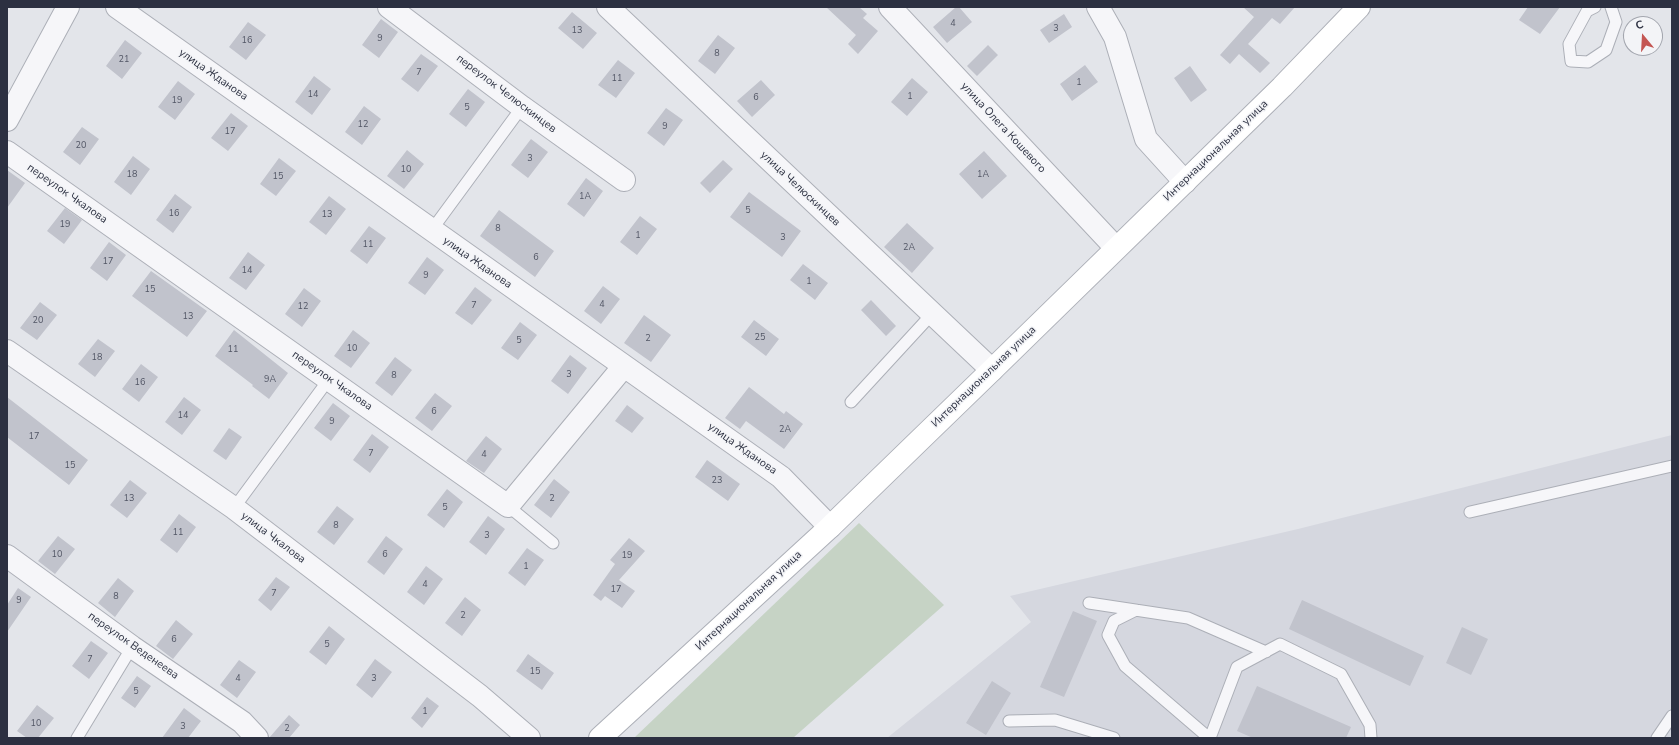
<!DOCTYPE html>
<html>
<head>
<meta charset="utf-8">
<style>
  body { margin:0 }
  #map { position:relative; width:1679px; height:745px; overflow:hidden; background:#e3e5ea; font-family:"Nunito Sans",sans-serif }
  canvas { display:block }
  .frame { position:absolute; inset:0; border:8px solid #2c3041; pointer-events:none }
  .north { position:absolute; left:1623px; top:16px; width:40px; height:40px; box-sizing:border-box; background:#f3f4f7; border:1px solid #a3a6ae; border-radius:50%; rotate:342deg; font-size:11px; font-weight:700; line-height:16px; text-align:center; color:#2c3041 }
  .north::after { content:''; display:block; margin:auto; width:14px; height:18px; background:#c45653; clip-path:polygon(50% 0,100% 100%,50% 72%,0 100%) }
</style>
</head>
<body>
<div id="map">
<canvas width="1679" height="745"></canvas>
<div class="frame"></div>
<div class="north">С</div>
</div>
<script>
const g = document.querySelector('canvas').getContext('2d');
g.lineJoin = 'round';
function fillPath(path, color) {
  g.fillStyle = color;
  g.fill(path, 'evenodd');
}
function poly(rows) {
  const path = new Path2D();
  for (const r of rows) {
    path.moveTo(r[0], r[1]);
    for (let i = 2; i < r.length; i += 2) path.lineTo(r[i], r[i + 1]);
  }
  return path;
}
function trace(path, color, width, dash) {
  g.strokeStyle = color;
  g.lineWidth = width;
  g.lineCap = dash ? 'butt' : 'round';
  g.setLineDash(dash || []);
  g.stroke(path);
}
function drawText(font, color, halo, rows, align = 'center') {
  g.font = font + ' "Nunito Sans",sans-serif';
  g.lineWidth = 3;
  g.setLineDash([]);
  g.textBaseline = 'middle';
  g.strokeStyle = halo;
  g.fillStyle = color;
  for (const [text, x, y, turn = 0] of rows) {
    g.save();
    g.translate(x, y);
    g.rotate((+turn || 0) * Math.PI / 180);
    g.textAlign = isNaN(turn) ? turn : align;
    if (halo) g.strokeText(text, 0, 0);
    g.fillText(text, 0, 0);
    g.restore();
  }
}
fillPath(poly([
  [1672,435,1672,738,887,738,1031,622,1010,596,1298,529]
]), '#d5d7df');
fillPath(poly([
  [859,523,944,605,793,738,634,738]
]), '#c6d3c5');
fillPath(poly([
  [826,7,859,7,867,14,863,18,878,31,858,54,848,44,856,35],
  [956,7,959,7,972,22,947,43,933,27],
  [1243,7,1295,7,1280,24,1272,18,1248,44,1270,63,1260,73,1239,54,1230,64,1220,55,1254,17],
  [1528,7,1560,7,1540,34,1519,20],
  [572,12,597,33,583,49,558,28],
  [1064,14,1072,27,1049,43,1040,30],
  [381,19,398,32,379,58,362,45],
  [248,22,266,35,246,60,229,47],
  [718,35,735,48,715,74,698,61],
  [125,40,142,53,122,79,106,66],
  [988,45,998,55,977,76,967,66],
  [421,54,438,66,418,92,401,79],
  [618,60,635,73,616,98,598,85],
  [1085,65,1098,82,1072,101,1060,84],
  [1190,66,1207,90,1191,102,1174,78],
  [314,76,331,89,312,115,295,102],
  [912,78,928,92,907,116,891,102],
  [761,80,775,95,752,117,737,101],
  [178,81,195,94,175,120,158,107],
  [468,89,485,102,466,127,449,114],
  [364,106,381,119,362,145,345,132],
  [666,108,683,120,664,146,647,133],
  [231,113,248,126,228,151,211,138],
  [82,127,99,139,80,165,63,152],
  [531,139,548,152,528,178,511,165],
  [407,150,424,164,404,189,387,176],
  [984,151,1007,176,982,199,959,174],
  [133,156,150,169,131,195,114,182],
  [279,158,296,171,276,196,260,184],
  [723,160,733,169,710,193,700,183],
  [7,170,25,183,7,208],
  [586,178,603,191,584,217,567,204],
  [749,192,801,231,782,257,730,217],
  [175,194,192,207,173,233,156,220],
  [329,196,346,209,326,235,309,222],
  [65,208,82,220,64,244,47,231],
  [499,210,554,251,535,277,480,236],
  [640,216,657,229,637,255,620,242],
  [907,223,934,248,912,273,884,247],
  [369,226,386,238,367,264,350,251],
  [109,242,126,255,107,281,90,268],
  [248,252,265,265,246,290,229,278],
  [427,257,444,270,425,295,408,283],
  [803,264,828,283,815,300,790,280],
  [151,271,207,311,187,337,132,296],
  [603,286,620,299,601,324,584,311],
  [475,287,492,300,472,325,455,313],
  [304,288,321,301,302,327,285,314],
  [871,300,896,326,886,336,861,310],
  [40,302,57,315,37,340,20,328],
  [644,315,671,335,651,362,624,343],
  [754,320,779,339,766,356,741,337],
  [520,322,537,335,518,360,501,348],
  [234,330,288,373,269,399,252,386,253,385,215,356],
  [353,330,370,343,351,368,334,356],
  [98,339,115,351,95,377,78,364],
  [570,355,587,368,568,394,551,381],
  [395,357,412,370,392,396,375,383],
  [141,364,158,377,139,402,122,389],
  [749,387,784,414,786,411,803,424,784,449,746,421,740,429,725,418],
  [435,393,452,406,432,431,415,418],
  [7,397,88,460,69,485,7,437],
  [184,397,201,410,182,435,165,422],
  [333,403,350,416,331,441,314,428],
  [627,405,644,418,632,433,615,421],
  [229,428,242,437,226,460,213,451],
  [372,434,389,447,370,473,353,460],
  [486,436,502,449,484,473,466,461],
  [707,460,740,484,728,501,695,477],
  [554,479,570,492,551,518,534,505],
  [130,480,147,493,127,518,110,505],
  [447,489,463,502,444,528,427,515],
  [337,506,354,519,334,545,317,532],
  [179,514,196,527,177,553,160,540],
  [488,516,505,529,486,555,469,542],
  [58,536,75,549,55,574,38,561],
  [386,536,403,549,384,575,367,562],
  [629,538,645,551,619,580,635,591,622,608,605,596,601,601,593,595,615,564,610,560],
  [527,548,544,560,525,586,508,573],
  [426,566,443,579,424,605,407,592],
  [276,577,290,587,271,611,258,600],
  [118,578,134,591,115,617,98,603],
  [18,588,31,597,7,632,7,605],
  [465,597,481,610,462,636,445,623],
  [1302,600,1424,656,1410,686,1289,629],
  [1073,611,1097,621,1064,697,1040,687],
  [176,620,193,634,173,659,156,646],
  [329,626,345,639,326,665,309,652],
  [1462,627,1488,639,1471,675,1446,663],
  [91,641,108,653,89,679,72,666],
  [528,654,554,673,542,690,516,671],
  [375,659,392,672,372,698,356,685],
  [239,660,256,672,237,698,220,685],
  [137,676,151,686,135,708,121,698],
  [992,681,1011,693,986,735,966,723],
  [1257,686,1351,727,1346,738,1253,738,1237,731],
  [427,697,439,706,422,728,411,718],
  [37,705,54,718,38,738,27,738,17,731],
  [184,708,201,721,188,738,162,738],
  [289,715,300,725,289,738,269,738]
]), '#c1c3cc');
const lane = poly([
  [1595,7,1587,11,1569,44,1571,61,1588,62,1606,50,1616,22,1611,7],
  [431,231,522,107],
  [851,402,932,314],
  [508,506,553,543],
  [234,508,329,379],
  [1470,512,1672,466],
  [1089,603,1188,618,1266,652],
  [1136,610,1114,621,1108,635,1125,666,1209,738],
  [1009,721,1055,720,1114,738],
  [77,738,132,647],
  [1210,738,1237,667,1280,644,1341,674,1370,725,1371,738],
  [1657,738,1672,716]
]);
const street = poly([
  [117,7,781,477,830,527],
  [389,7,522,107,624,180],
  [608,7,992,370],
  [890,7,1116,248],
  [1098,7,1115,37,1146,139,1185,182],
  [7,120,68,7],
  [7,152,508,506,624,366],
  [7,351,234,508,480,696,529,738],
  [7,556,132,647,242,722,257,738]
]);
const secondary = poly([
  [600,738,830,527,992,370,1282,87,1359,7]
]);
trace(lane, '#acafb7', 13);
trace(street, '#acafb7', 24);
trace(secondary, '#acafb7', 24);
trace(lane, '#f6f6f9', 11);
trace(street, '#f6f6f9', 22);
trace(secondary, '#fff', 22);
drawText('9px', '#515564', null, [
  ["4",953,24],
  ["3",1056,29],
  ["13",577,31],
  ["9",380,39],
  ["16",247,41],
  ["8",717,54],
  ["21",124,60],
  ["7",419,73],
  ["11",617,79],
  ["1",1079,83],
  ["14",313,95],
  ["1",910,97],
  ["6",756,98],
  ["19",177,101],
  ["5",467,108],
  ["12",363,125],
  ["9",665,127],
  ["17",230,132],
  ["20",81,146],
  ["3",530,159],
  ["10",406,170],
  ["18",132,175],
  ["1А",983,175],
  ["15",278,177],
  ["1А",585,197],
  ["5",748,211],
  ["16",174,214],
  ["13",327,215],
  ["19",65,225],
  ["8",498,229],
  ["1",638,236],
  ["3",783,238],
  ["11",368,245],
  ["2А",909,248],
  ["6",536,258],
  ["17",108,262],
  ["14",247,271],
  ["9",426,276],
  ["1",809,282],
  ["15",150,290],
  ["4",602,305],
  ["7",474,306],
  ["12",303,307],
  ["13",188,317],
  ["20",38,321],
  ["25",760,338],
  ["2",648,339],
  ["5",519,341],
  ["10",352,349],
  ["11",233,350],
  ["18",97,358],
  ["3",569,375],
  ["8",394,376],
  ["9А",270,380],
  ["16",140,383],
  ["6",434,412],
  ["14",183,416],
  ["9",332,422],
  ["2А",785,430],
  ["17",34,437],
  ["7",371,454],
  ["4",484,455],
  ["15",70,466],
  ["23",717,481],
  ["13",129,499],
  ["2",552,499],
  ["5",445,508],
  ["8",336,526],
  ["11",178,533],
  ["3",487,536],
  ["10",57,555],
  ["6",385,555],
  ["19",627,556],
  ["1",526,567],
  ["4",425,585],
  ["17",616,590],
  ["7",274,594],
  ["8",116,597],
  ["9",19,601],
  ["2",463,616],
  ["6",174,640],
  ["5",327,645],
  ["7",90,660],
  ["15",535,672],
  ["4",238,679],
  ["3",374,679],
  ["5",136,692],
  ["1",425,712],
  ["10",36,724],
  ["3",183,727],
  ["2",287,729]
]);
drawText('11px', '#2c3041', '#f3f4f7', [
  ["улица Жданова",213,75,35],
  ["переулок Челюскинцев",506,94,37],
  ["улица Олега Кошевого",1003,128,47],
  ["Интернациональная улица",1216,151,-44],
  ["улица Челюскинцев",800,189,43],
  ["переулок Чкалова",67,194,35],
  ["улица Жданова",477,263,35],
  ["Интернациональная улица",984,377,-44],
  ["переулок Чкалова",332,381,35],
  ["улица Жданова",742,449,35],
  ["улица Чкалова",273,538,37],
  ["Интернациональная улица",749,601,-43],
  ["переулок Веденеева",133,646,35]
]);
</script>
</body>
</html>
